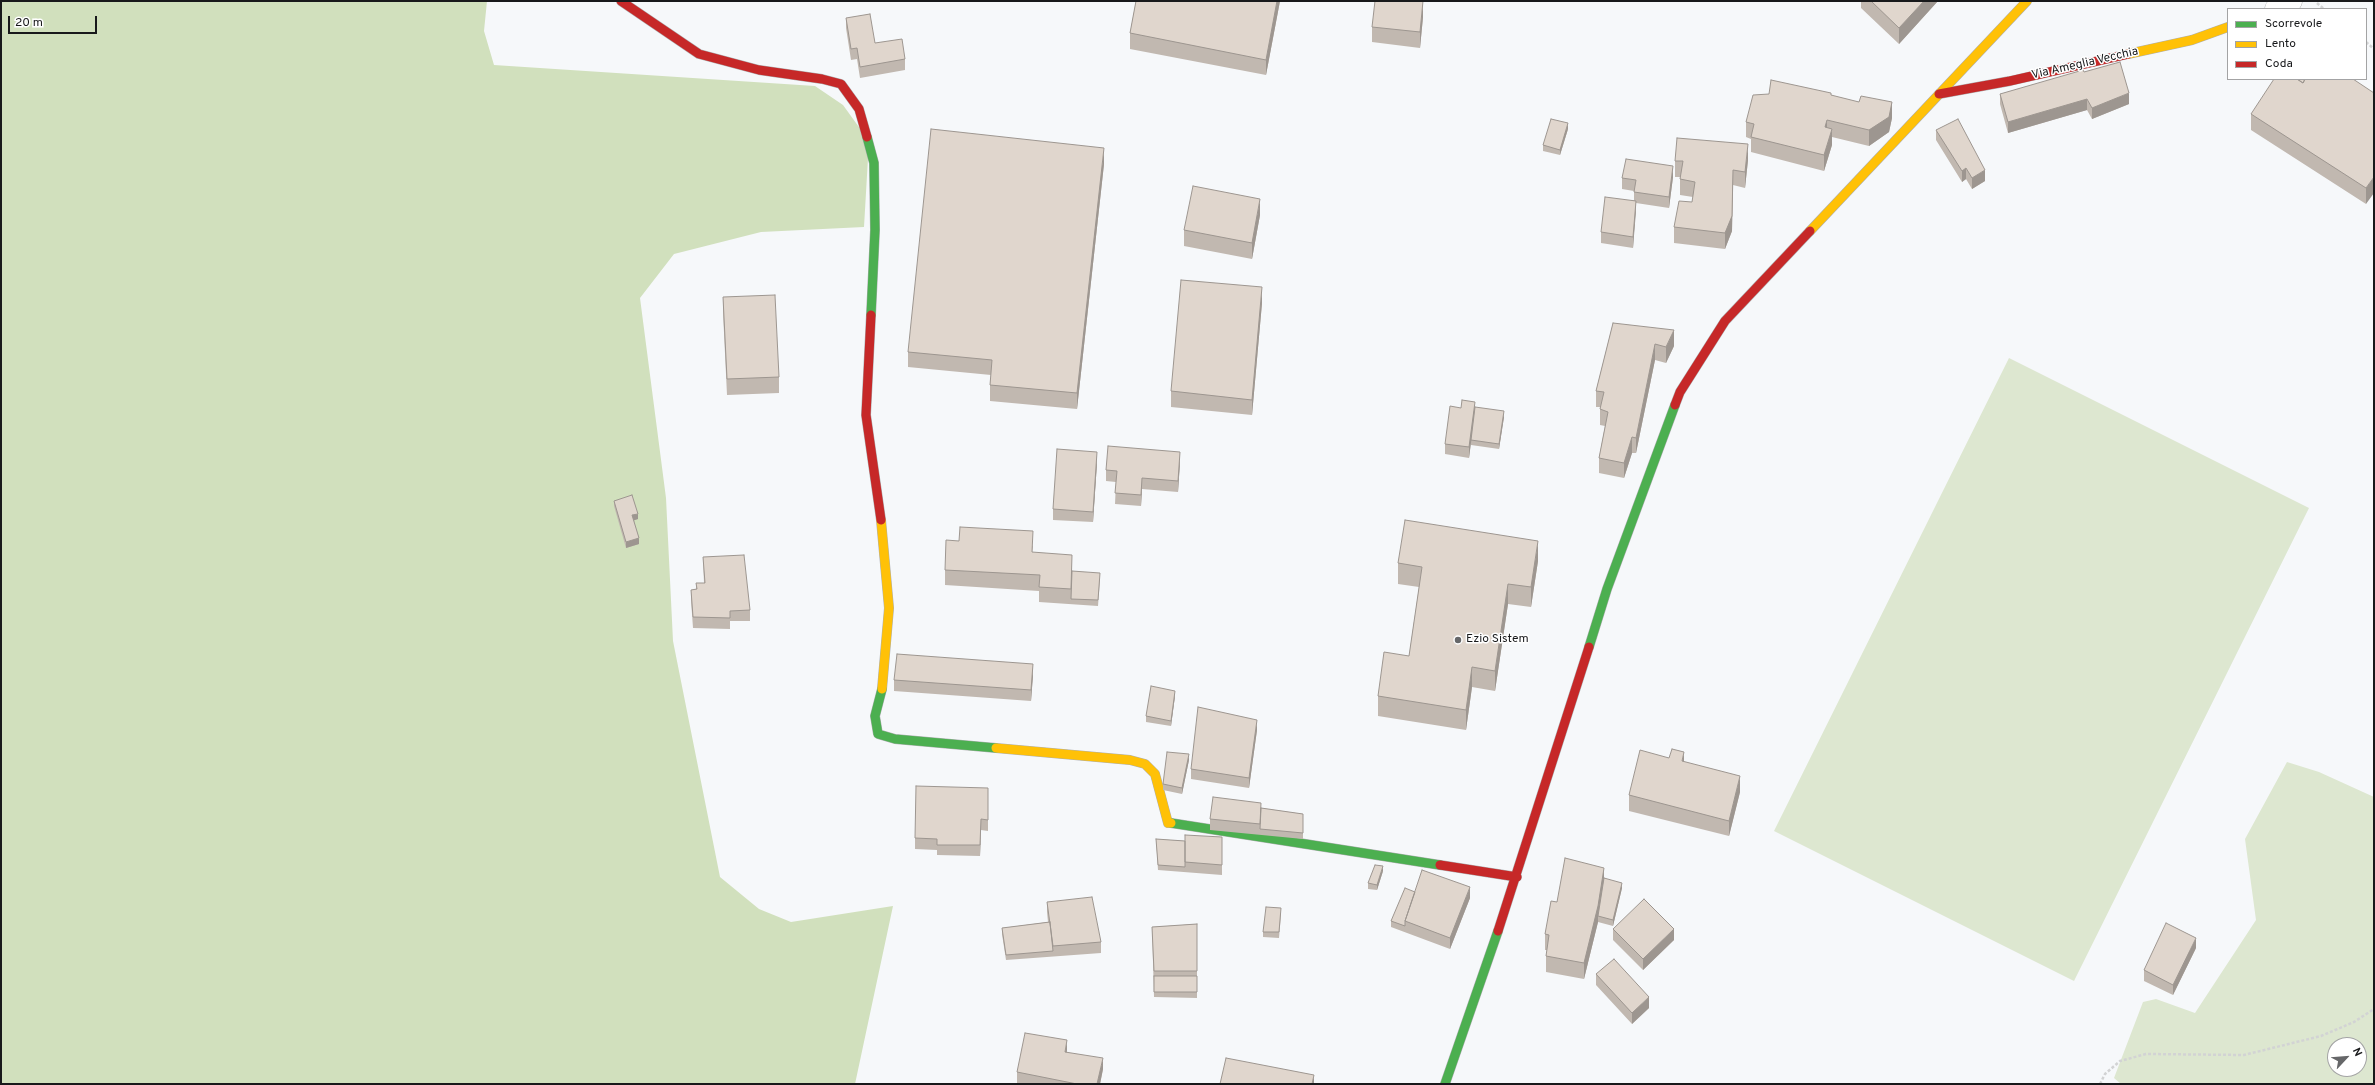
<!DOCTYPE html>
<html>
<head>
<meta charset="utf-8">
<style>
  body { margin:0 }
  #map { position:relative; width:2375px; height:1085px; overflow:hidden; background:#f6f8fa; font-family:Overpass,sans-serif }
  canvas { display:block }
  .frame { position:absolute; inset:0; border:2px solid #18191b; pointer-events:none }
  .legend { position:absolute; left:2227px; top:8px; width:140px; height:72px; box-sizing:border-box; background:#fff; border:1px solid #a3a3a4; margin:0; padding:5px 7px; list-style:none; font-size:12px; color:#18191b }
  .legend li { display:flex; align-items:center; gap:8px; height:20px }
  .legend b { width:20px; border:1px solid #a3a3a4 }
  .north { position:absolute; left:2327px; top:1037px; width:40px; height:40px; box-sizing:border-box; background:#fff; border:1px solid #a3a3a4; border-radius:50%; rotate:64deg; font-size:11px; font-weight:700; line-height:16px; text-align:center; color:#18191b }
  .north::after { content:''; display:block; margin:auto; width:14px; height:18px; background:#666769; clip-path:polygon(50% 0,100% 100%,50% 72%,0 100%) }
  .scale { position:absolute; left:8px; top:16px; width:89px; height:18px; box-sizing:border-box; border:2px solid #18191b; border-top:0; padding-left:5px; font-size:12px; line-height:14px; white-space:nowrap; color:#18191b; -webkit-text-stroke:3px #fff; paint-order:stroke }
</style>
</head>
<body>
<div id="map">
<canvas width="2375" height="1085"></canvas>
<div class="frame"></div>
<ul class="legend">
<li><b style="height:5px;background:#4caf50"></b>Scorrevole</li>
<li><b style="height:5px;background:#ffc107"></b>Lento</li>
<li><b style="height:5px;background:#c62828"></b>Coda</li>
</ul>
<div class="north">N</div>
<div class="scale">20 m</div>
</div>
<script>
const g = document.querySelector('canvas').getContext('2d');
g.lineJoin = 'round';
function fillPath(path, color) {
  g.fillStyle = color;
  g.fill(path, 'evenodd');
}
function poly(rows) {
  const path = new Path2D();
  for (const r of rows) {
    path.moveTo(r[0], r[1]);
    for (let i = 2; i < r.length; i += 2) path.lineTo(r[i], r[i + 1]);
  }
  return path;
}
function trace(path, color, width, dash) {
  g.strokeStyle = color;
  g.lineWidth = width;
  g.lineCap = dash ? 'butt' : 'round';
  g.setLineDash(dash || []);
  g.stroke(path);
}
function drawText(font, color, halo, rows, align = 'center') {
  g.font = font + ' Overpass,sans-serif';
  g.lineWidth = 3;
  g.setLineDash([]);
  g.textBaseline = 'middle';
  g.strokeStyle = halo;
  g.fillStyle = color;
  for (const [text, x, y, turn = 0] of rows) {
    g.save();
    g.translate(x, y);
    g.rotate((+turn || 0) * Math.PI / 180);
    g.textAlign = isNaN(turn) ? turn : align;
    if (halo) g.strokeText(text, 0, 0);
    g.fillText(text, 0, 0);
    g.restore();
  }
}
fillPath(poly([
  [2009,358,2309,508,2074,981,1774,831],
  [2287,762,2319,772,2374,797,2374,1084,2121,1084,2114,1078,2143,1002,2156,999,2195,1013,2256,920,2245,839],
  [2335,1045,2359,1045,2359,1069,2335,1069]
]), '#dde7d0');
fillPath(poly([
  [1,1,487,1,484,31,494,65,815,86,843,105,869,141,864,227,761,232,674,254,640,298,666,498,673,641,720,877,759,909,791,922,893,906,855,1084,1,1084]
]), '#d1e0bd');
const street = poly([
  [2276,9,2291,1]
]);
const fast = poly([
  [867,137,874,163,875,230,871,315],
  [1589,647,1607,589,1675,405],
  [882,689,875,716,878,734,895,739,996,748],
  [1171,823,1440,865],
  [1445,1084,1498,931]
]);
const slow = poly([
  [2128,54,2192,40,2228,27],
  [1810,231,2027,1],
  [881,520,889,608,882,689],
  [996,748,1130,760,1145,764,1155,774,1168,823,1171,823]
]);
const jam = poly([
  [621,1,699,54,759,70,822,79,841,84,859,109,867,137],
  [1939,94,2010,81,2128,54],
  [871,315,866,415,881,520],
  [1675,405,1680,392,1725,321,1810,231],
  [1440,865,1517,877],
  [1498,931,1589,647]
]);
trace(street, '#adafb0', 23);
trace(fast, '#adafb0', 10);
trace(slow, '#adafb0', 10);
trace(jam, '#adafb0', 10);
trace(poly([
  [2317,3,2324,9],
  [2366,42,2374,49],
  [2100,1084,2105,1074,2120,1061,2146,1054,2244,1055,2321,1036,2354,1022,2374,1009]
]), '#d2d3d4', 2.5, [3, 2]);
trace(street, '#fefefe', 22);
trace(fast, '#4caf50', 9);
trace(slow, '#ffc107', 9);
trace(jam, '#c62828', 9);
fillPath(poly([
  [1136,1,1280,1,1266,75,1130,49,1130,33],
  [1861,1,1938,1,1899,44,1861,8],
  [1423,17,1420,48,1372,42,1372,27],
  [846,18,875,43,905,59,905,70,860,78,857,59,851,60,846,28],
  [2084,72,2129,104,2092,119,2087,110,2008,133,2000,104,2000,94],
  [2374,93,2366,204,2251,130,2251,114],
  [1831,95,1892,118,1889,132,1869,146,1832,137,1832,145,1824,171,1751,152,1751,139,1746,137,1746,122],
  [1568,129,1560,155,1543,151,1543,145],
  [1936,130,1985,181,1972,189,1966,179,1962,182,1936,140],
  [1748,160,1745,188,1733,185,1732,231,1725,249,1674,243,1674,227,1692,202,1693,197,1680,195,1680,177,1675,177,1675,161],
  [1104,164,1077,409,990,401,990,385,991,375,908,367,908,352],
  [1673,177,1669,208,1636,203,1633,248,1601,243,1601,232,1634,200,1634,191,1622,189,1622,178],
  [1260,215,1252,259,1184,246,1184,230],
  [723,297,779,377,779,393,727,395,723,312],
  [1262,303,1252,415,1171,407,1171,391],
  [1613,323,1674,346,1666,363,1655,360,1636,453,1632,453,1624,478,1599,473,1599,458,1605,426,1600,425,1600,407,1596,407,1596,391],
  [1461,408,1504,417,1499,449,1471,445,1471,441,1469,458,1445,454,1445,444],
  [1180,462,1178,492,1142,489,1141,506,1115,504,1116,482,1106,481,1106,470],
  [1097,463,1093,522,1053,520,1053,509],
  [614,501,638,519,634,520,639,544,626,548,614,506],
  [1033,546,1032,552,1072,571,1100,579,1098,606,1039,602,1039,591,945,585,945,570],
  [703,557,750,610,750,621,730,621,730,629,693,628,691,600,691,590,696,589,696,583,704,583],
  [1538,561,1531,607,1508,604,1495,691,1472,687,1466,730,1378,716,1378,696,1409,656,1419,587,1398,584,1398,563],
  [1033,675,1031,701,894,691,894,680],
  [1175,696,1171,726,1146,722,1146,716],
  [1257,730,1249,788,1191,779,1191,769],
  [1189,760,1182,794,1163,790,1163,784],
  [1684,762,1740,792,1729,836,1629,811,1629,795],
  [988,788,988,831,981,830,980,856,937,855,937,850,915,849,915,838],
  [1261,808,1303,814,1303,839,1210,830,1210,819],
  [1222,837,1222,875,1158,870,1156,839,1185,841],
  [1383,871,1377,890,1368,889,1368,883],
  [1604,878,1622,888,1613,926,1598,922,1584,979,1546,972,1546,956,1547,950,1545,950,1545,934,1557,902],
  [1415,892,1470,898,1450,949,1391,927,1391,921],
  [1047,902,1101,942,1101,953,1006,960,1002,934,1002,928,1048,922,1047,912],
  [1281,914,1279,938,1263,937,1263,932],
  [1197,924,1197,998,1154,997,1152,927],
  [1613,929,1674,940,1643,970,1613,940],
  [2196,948,2173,995,2144,981,2144,970],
  [1596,974,1649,1008,1632,1024,1596,985],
  [1067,1050,1067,1052,1103,1069,1100,1084,1021,1084,1017,1083,1017,1072]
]), '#c1b8b0');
fillPath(poly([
  [1277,1,1280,1,1266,75,1266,60],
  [1423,1,1423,17,1420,48,1420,32],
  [1924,1,1938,1,1899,44,1899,28],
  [2129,93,2129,104,2092,119,2092,108],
  [2087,99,2087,110,2008,133,2008,122],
  [1892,102,1892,118,1889,132,1869,146,1869,130],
  [1827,120,1827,135,1825,127],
  [1568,123,1568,129,1560,155,1560,150],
  [1832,129,1832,145,1824,171,1824,155],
  [1748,144,1748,160,1745,188,1745,172],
  [1104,148,1104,164,1077,409,1077,393],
  [1673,166,1673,177,1669,208,1669,197],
  [1966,168,1966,179,1962,182,1962,171],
  [1733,170,1732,231,1725,249,1725,233],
  [1985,170,1985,181,1972,189,1972,178],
  [2374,177,2374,193,2366,204,2366,188],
  [1260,199,1260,215,1252,259,1252,243],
  [1636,201,1636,211,1633,248,1633,237],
  [1262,287,1262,303,1252,415,1252,400],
  [1674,330,1674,346,1666,363,1666,347],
  [1655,344,1655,360,1636,453,1636,438],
  [1475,402,1475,413,1469,458,1469,447],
  [1504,411,1504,417,1499,449,1499,444],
  [1632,437,1632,453,1624,478,1624,463],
  [1097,452,1097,463,1093,522,1093,512],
  [1180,452,1180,462,1178,492,1178,481],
  [1142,478,1142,489,1141,506,1141,495],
  [638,514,638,519,632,521,632,515],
  [639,538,639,544,626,548,626,542],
  [1538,541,1538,561,1531,607,1531,587],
  [1508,584,1508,604,1495,691,1495,671],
  [1033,664,1033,675,1031,701,1031,690],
  [1472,667,1472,687,1466,730,1466,710],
  [1175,691,1175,696,1171,726,1171,721],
  [1257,720,1257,730,1249,788,1249,778],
  [1684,752,1684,768,1682,761],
  [1189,754,1189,760,1182,794,1182,788],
  [1740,776,1740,792,1729,836,1729,821],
  [981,819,981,830,980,856,980,845],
  [1383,866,1383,871,1377,890,1377,885],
  [1604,868,1604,884,1598,916,1598,922,1584,979,1584,963],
  [1622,883,1622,888,1613,926,1613,920],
  [1470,887,1470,898,1450,949,1450,938],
  [1674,929,1674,940,1643,970,1643,959],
  [2196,938,2196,948,2173,995,2173,985],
  [1649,997,1649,1008,1632,1024,1632,1013],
  [1067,1040,1067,1050,1065,1062,1065,1052],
  [1103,1058,1103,1069,1100,1084,1097,1084],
  [1314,1075,1314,1084,1312,1084]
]), '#9d9690');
const building = poly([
  [1136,1,1277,1,1266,60,1130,33,1136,1],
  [1375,1,1423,1,1420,32,1372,27,1375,1],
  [1871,1,1924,1,1899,28,1871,1],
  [870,14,875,43,902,39,905,59,860,67,857,48,851,49,846,18,870,14],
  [2120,62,2129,93,2092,108,2087,99,2008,122,2000,94,2083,70,2084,72,2120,62],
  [2274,79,2297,79,2303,83,2305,79,2353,79,2374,93,2374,177,2366,188,2251,114,2274,79],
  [2297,79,2305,79,2303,83,2297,79],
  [1771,80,1831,93,1831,95,1859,102,1861,96,1892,102,1889,117,1869,130,1827,120,1825,127,1832,129,1824,155,1751,137,1754,124,1746,122,1753,95,1769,94,1771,80],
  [1551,119,1568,123,1560,150,1543,145,1551,119],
  [1958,119,1985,170,1972,178,1966,168,1962,171,1936,130,1958,119],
  [931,129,1104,148,1077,393,990,385,992,360,908,352,931,129],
  [1677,138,1748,144,1745,172,1733,170,1732,216,1725,233,1674,227,1679,201,1692,202,1695,182,1680,179,1683,161,1675,161,1677,138],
  [1626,159,1673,166,1669,197,1634,192,1636,180,1622,178,1626,159],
  [1193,186,1260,199,1252,243,1184,230,1193,186],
  [1605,197,1636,201,1633,237,1601,232,1605,197],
  [1181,280,1262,287,1252,400,1171,391,1181,280],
  [775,295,779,377,727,379,723,297,775,295],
  [1613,323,1674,330,1666,347,1655,344,1636,438,1632,437,1624,463,1599,458,1608,412,1600,409,1604,392,1596,391,1613,323],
  [1462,400,1475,402,1469,447,1445,444,1450,406,1461,408,1462,400],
  [1475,407,1504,411,1499,444,1471,440,1475,407],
  [1108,446,1180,452,1178,481,1142,478,1141,495,1115,493,1117,471,1106,470,1108,446],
  [1057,449,1097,452,1093,512,1053,509,1057,449],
  [632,495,638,514,632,515,639,538,626,542,614,501,632,495],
  [1405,520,1538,541,1531,587,1508,584,1495,671,1472,667,1466,710,1378,696,1384,652,1409,656,1422,567,1398,563,1405,520],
  [960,527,1033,531,1032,552,1072,555,1071,589,1039,587,1040,575,945,570,946,540,959,541,960,527],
  [744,555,750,610,730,611,730,618,693,617,691,590,697,589,696,583,705,583,703,557,744,555],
  [1072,571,1100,573,1098,600,1071,599,1072,571],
  [897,654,1033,664,1031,690,894,680,897,654],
  [1151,686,1175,691,1171,721,1146,716,1151,686],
  [1198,707,1257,720,1249,778,1191,769,1198,707],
  [1672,749,1684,752,1682,761,1740,776,1729,821,1629,795,1640,750,1669,758,1672,749],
  [1167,752,1189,754,1182,788,1163,784,1167,752],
  [916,786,988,788,988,820,981,819,980,845,937,845,937,839,915,838,916,786],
  [1213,797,1261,803,1260,824,1210,819,1213,797],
  [1261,808,1303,814,1303,833,1260,829,1261,808],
  [1185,835,1222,837,1222,865,1185,862,1185,835],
  [1156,839,1185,841,1185,867,1158,865,1156,839],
  [1565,858,1604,868,1598,906,1584,963,1546,956,1549,935,1545,934,1551,901,1557,902,1565,858],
  [1375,865,1383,866,1377,885,1368,883,1375,865],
  [1422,870,1470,887,1450,938,1405,921,1422,870],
  [1604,878,1622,883,1613,920,1598,916,1604,878],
  [1405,888,1415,892,1405,921,1405,926,1391,921,1405,888],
  [1092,897,1101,942,1053,946,1047,902,1092,897],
  [1644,899,1674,929,1643,959,1613,929,1644,899],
  [1266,907,1281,908,1279,932,1263,932,1266,907],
  [1050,922,1053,951,1006,955,1002,928,1050,922],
  [2166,923,2196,938,2173,985,2144,970,2166,923],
  [1197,924,1197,971,1154,971,1152,927,1197,924],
  [1614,959,1649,997,1632,1013,1596,974,1614,959],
  [1154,976,1197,976,1197,992,1154,992,1154,976],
  [1025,1033,1067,1040,1065,1052,1103,1058,1097,1084,1077,1084,1017,1072,1025,1033],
  [1226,1058,1314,1075,1312,1084,1220,1084,1226,1058]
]);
fillPath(building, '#e0d6cd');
trace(building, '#9d9690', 1);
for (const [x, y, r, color] of [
  [1458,640,4,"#666769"]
]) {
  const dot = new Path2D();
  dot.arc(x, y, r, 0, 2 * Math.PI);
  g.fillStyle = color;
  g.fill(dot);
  trace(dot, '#fff', 1.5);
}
drawText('12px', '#18191b', '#fff', [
  ["Via Ameglia Vecchia",2085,64,-13]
]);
drawText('12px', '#18191b', '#fff', [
  ["Ezio Sistem",1466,640]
], 'left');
</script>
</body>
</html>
